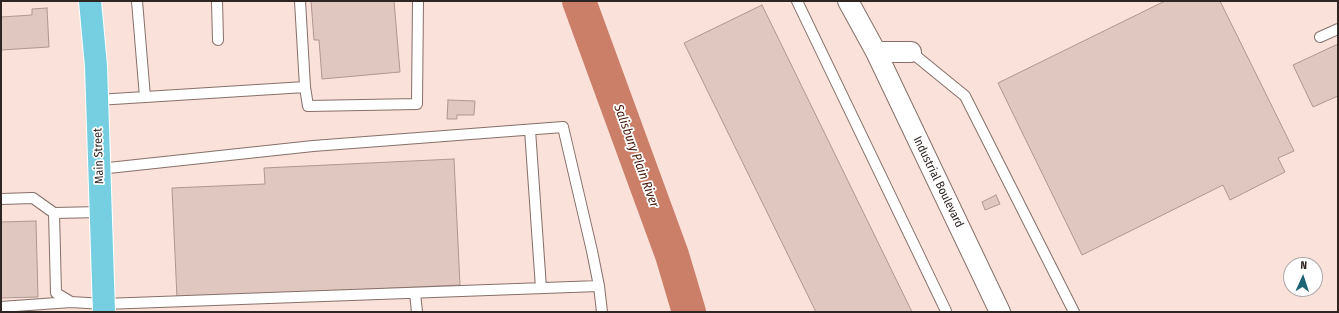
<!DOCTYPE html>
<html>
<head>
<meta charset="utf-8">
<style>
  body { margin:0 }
  #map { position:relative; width:1339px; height:313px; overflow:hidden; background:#fae1d9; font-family:"Fira Sans Condensed",sans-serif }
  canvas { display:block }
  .frame { position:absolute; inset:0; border:2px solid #2f2623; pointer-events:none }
  .north { position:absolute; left:1283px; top:257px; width:40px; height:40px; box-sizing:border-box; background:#fff; border:1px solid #aca8a7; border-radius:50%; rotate:3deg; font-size:11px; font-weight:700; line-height:16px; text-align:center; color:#2f2623 }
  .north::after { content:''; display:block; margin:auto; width:14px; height:18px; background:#1e6474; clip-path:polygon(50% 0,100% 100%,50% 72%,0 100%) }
</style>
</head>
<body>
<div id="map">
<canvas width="1339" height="313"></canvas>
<div class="frame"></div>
<div class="north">N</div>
</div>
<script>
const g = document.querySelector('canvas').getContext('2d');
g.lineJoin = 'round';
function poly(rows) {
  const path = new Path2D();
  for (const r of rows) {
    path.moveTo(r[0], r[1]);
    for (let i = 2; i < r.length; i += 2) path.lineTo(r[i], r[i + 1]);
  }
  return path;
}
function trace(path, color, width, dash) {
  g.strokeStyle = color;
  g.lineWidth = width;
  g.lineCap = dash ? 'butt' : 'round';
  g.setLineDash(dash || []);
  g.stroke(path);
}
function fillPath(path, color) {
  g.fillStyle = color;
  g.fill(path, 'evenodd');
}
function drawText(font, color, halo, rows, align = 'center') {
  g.font = font + ' "Fira Sans Condensed",sans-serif';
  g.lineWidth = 3.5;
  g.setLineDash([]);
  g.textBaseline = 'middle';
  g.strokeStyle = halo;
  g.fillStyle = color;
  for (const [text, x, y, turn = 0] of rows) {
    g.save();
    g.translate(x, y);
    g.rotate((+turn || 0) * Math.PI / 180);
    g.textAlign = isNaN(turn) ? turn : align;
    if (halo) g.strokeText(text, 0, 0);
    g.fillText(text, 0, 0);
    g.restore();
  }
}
trace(poly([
  [579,1,672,255,689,312]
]), '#cb7f68', 34);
const building = poly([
  [311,1,394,1,400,72,322,79,319,40,314,40,311,1],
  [1165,1,1220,1,1294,151,1278,158,1285,172,1230,200,1223,185,1082,255,998,83,1165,1],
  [762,5,912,312,816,312,684,43,762,5],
  [47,8,49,47,1,50,1,17,32,15,32,9,47,8],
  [1338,44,1338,96,1313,107,1293,65,1338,44],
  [448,100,475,101,474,115,457,115,457,119,447,119,448,100],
  [454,159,460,285,177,298,172,188,265,184,264,168,454,159],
  [996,195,1000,204,985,210,982,202,996,195],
  [36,221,38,297,1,298,1,222,36,221]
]);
fillPath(building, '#e0c7bf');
trace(building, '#af9790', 1);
const lane = poly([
  [137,1,145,97],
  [217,1,218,40],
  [797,1,946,311],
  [1320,37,1338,29],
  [911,52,965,96,1074,312],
  [305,87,308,106,417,104,418,1],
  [97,100,305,87,300,1],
  [530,130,541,288],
  [1,199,33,198,54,213,101,212],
  [54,213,56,293,71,302],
  [599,286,602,312],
  [415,293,417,312],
  [1,307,71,302,104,304,599,286,592,251,563,127,313,146,99,169]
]);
const street = poly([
  [848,1,876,52,911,52],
  [876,52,1000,312]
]);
const primary = poly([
  [90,1,96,66,104,312]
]);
trace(lane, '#867069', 12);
trace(street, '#867069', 22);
trace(primary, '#fff', 24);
trace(lane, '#fff', 10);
trace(street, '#fff', 20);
trace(primary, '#75cfe1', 22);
drawText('12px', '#2f2623', '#fff', [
  ["Main Street",99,156,-92],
  ["Industrial Boulevard",938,182,64]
]);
drawText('italic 13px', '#481808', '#fff', [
  ["Salisbury Plain River",636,156,70]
]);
</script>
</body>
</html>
